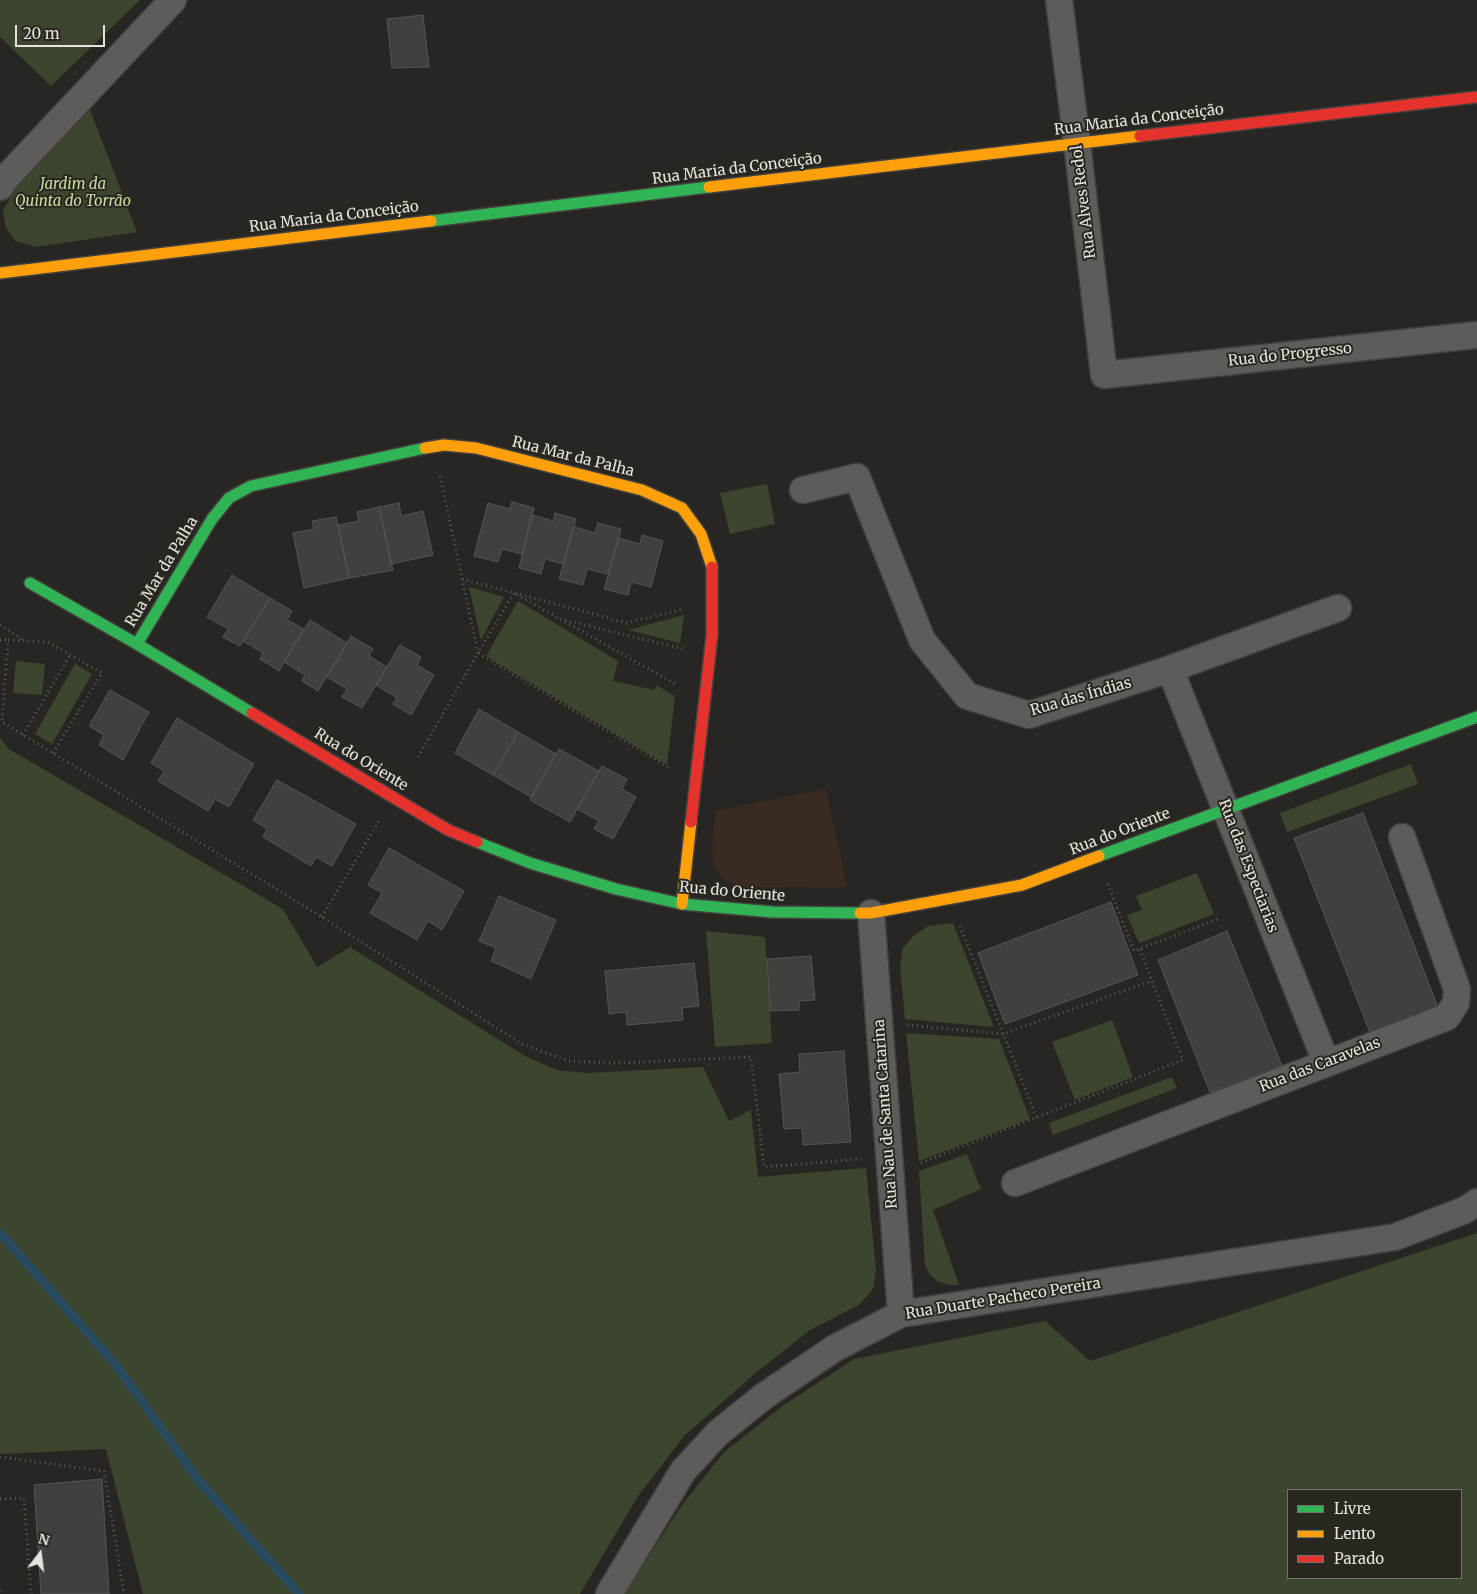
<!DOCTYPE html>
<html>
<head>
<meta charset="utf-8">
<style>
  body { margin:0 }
  #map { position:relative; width:1477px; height:1594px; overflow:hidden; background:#282622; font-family:Merriweather,serif }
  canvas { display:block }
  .legend { position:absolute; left:1287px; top:1489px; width:175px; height:90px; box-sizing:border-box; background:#2a2720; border:1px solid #75726c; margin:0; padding:6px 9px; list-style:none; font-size:15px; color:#e5e3df }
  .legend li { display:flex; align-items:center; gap:10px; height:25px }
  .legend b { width:25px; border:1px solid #75726c }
  .north { position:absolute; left:15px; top:1529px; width:50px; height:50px; -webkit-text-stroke:4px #2a2720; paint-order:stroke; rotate:15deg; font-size:14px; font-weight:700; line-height:20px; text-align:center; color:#e5e3df }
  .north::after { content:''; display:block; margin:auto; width:18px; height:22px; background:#e5e3df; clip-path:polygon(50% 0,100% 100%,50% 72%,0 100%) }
  .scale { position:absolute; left:15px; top:25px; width:90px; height:22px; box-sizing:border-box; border:2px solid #e5e3df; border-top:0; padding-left:6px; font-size:15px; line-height:18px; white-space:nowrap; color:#e5e3df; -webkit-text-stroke:4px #2a2720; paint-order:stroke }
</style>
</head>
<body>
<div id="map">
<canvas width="1477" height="1594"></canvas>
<ul class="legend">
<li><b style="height:6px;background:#30b455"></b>Livre</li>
<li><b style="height:6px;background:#ff9f0a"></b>Lento</li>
<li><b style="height:6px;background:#e5322d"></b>Parado</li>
</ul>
<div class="north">N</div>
<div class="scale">20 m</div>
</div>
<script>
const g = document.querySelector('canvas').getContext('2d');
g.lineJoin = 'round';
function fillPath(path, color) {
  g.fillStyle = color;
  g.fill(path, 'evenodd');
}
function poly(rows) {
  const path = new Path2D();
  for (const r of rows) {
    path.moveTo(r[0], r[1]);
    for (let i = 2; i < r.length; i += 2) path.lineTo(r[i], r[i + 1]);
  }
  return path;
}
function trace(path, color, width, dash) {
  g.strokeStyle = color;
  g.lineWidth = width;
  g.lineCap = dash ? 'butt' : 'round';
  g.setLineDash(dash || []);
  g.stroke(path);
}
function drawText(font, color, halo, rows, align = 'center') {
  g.font = font + ' Merriweather,serif';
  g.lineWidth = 4;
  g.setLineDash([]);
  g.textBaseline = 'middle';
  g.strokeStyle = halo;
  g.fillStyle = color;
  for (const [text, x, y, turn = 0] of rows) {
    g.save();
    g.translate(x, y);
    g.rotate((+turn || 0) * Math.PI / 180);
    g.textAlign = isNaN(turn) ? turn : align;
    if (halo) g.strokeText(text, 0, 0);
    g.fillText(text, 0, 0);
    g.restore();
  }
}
fillPath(poly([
  [826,789,847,886,837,888,743,887,726,881,714,867,712,845,716,811]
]), '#392a22');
fillPath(poly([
  [0,0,140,0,51,86,0,37],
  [89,107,137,232,36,247,15,241,6,228,3,210,21,180],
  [767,484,775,524,730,534,720,493],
  [469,587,504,597,481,640],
  [518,601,618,661,613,681,654,690,656,685,675,696,667,765,486,656],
  [684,615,680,643,628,630],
  [16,661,45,664,42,695,13,693],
  [75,664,92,674,52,744,35,734],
  [0,738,9,749,283,909,317,967,350,947,525,1056,557,1070,587,1073,703,1067,729,1121,751,1110,758,1177,866,1168,876,1270,873,1289,859,1305,810,1330,758,1371,685,1435,638,1496,580,1594,143,1594,106,1449,0,1454],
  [1411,764,1418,784,1287,832,1280,813],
  [1197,873,1214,914,1139,943,1127,915,1142,910,1136,896],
  [953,923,994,1027,905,1019,900,967,903,948,913,936,928,926],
  [706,931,765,937,772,1043,715,1047],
  [1112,1020,1133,1077,1075,1100,1052,1042],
  [906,1033,999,1039,1030,1119,919,1161],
  [1172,1077,1177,1088,1053,1135,1049,1123],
  [967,1154,981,1189,933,1210,959,1285,949,1285,937,1281,929,1274,925,1265,919,1171],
  [1477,1233,1477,1594,624,1594,682,1505,724,1452,784,1405,854,1359,1045,1321,1090,1361],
  [1288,1490,1461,1490,1461,1578,1288,1578]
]), '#3c452e');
trace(poly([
  [0,1233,116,1365,198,1480,299,1594]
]), '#294b60', 9);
const building = poly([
  [423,15,429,67,392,68,387,19,423,15],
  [512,502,534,508,522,554,502,549,498,562,474,556,488,503,510,509,512,502],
  [399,503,401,516,423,511,433,555,391,564,379,507,399,503],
  [379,507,393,570,349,578,338,525,359,521,357,512,379,507],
  [555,513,576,519,563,564,545,559,541,574,519,568,532,515,553,521,555,513],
  [336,517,349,578,304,588,293,533,314,529,312,521,336,517],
  [598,523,621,529,608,574,587,569,583,585,559,579,574,527,595,533,598,523],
  [642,535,663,541,651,587,631,582,628,595,604,589,619,538,640,544,642,535],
  [232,575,270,598,240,646,223,637,228,629,207,617,232,575],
  [270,598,292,611,287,620,304,629,279,671,260,659,263,653,243,641,270,598],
  [310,620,347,643,318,691,302,681,305,675,284,662,310,620],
  [351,636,373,649,369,656,387,667,362,708,342,697,347,689,327,677,351,636],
  [400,645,421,657,417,665,434,675,411,715,393,704,397,698,376,685,400,645],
  [110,690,149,712,123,760,99,745,104,735,89,726,110,690],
  [479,709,518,732,493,775,455,753,479,709],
  [177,718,254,764,229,807,215,799,208,811,158,781,164,771,151,763,177,718],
  [518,732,556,754,531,797,493,775,518,732],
  [559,749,599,771,570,822,530,800,559,749],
  [602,766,627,779,622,789,636,797,613,839,594,829,599,821,577,809,602,766],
  [277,780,356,824,332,866,316,857,311,866,263,837,267,829,253,820,277,780],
  [1363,813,1439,1010,1371,1035,1294,838,1363,813],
  [389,848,464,891,442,930,428,921,417,940,370,913,382,893,368,885,389,848],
  [499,896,556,920,531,979,491,961,496,948,479,941,499,896],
  [1111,902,1138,975,1005,1024,978,953,1111,902],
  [1227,931,1282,1066,1210,1092,1158,960,1227,931],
  [811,956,815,1000,799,1001,799,1010,770,1011,767,959,811,956],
  [694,963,699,1006,682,1008,683,1020,627,1025,626,1012,609,1014,605,971,694,963],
  [844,1051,851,1142,803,1145,802,1128,784,1129,779,1074,800,1072,799,1054,844,1051],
  [102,1479,109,1594,41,1594,34,1485,102,1479]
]);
fillPath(building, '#423f3e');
trace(building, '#575554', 1);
const street = poly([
  [1059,0,1077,143,1104,375,1477,335],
  [0,187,4,180,173,0],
  [803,490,857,477,922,640,967,696,1029,715,1170,669,1338,608],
  [1170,669,1326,1062],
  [871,913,901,1314],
  [1015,1183,1447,1017,1456,1003,1457,989,1402,837],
  [609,1594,683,1471,718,1433,764,1396,835,1348,901,1314,1395,1237,1465,1210,1477,1202]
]);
const fast = poly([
  [431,221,709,187],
  [30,583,137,644,252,713],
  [137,644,212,519,229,498,251,486,425,448],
  [477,842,530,863,616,889,682,904,772,912,860,913],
  [1099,856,1477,717]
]);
const slow = poly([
  [709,187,1140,136],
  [0,273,431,221],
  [425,448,444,445,476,448,642,490,682,508,701,534,712,567],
  [682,904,691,822],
  [860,913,871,913,1022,885,1099,856]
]);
const jam = poly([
  [1140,136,1477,97],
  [252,713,448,830,477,842],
  [691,822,712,635,712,567]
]);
trace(street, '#43413e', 29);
trace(fast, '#43413e', 14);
trace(slow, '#43413e', 14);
trace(jam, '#43413e', 14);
trace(poly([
  [462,579,627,623,684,609],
  [565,620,683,649],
  [0,625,23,640],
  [0,640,8,640],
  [23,735,70,655],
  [53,753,102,673,48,642,8,640,2,722,322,917,522,1044,568,1061,620,1063,751,1057,764,1167,861,1159],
  [418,757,478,653,440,476],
  [668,767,478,653,514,593,677,685],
  [1108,884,1134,951,1221,918],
  [322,917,379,821],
  [960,926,1037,1118],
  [1140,949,1152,981],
  [907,1025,1003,1034,1152,981,1183,1060,918,1164],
  [0,1457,104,1471,124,1594],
  [0,1499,24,1498,31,1594],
  [0,1590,0,1594]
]), '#5f5d5a', 3, [1, 4]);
trace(street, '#5e5c5a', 26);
trace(fast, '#30b455', 11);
trace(slow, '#ff9f0a', 11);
trace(jam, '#e5322d', 11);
drawText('15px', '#e5e3df', '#2a2720', [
  ["Rua Maria da Conceição",1139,120,-7],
  ["Rua Maria da Conceição",737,169,-7],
  ["Rua Alves Redol",1084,202,-97],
  ["Rua Maria da Conceição",334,217,-7],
  ["Rua do Progresso",1290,355,-6],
  ["Rua Mar da Palha",573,457,14],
  ["Rua Mar da Palha",162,572,-59],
  ["Rua das Índias",1081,697,-16],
  ["Rua do Oriente",361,760,31],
  ["Rua do Oriente",1120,832,-21],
  ["Rua das Especiarias",1248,866,69],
  ["Rua do Oriente",732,892,5],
  ["Rua das Caravelas",1320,1065,-21],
  ["Rua Nau de Santa Catarina",886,1114,-94],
  ["Rua Duarte Pacheco Pereira",1003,1299,-9]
]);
drawText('italic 15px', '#c4df9f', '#2a2720', [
  ["Jardim da",73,185],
  ["Quinta do Torrão",73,202]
]);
</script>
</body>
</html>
